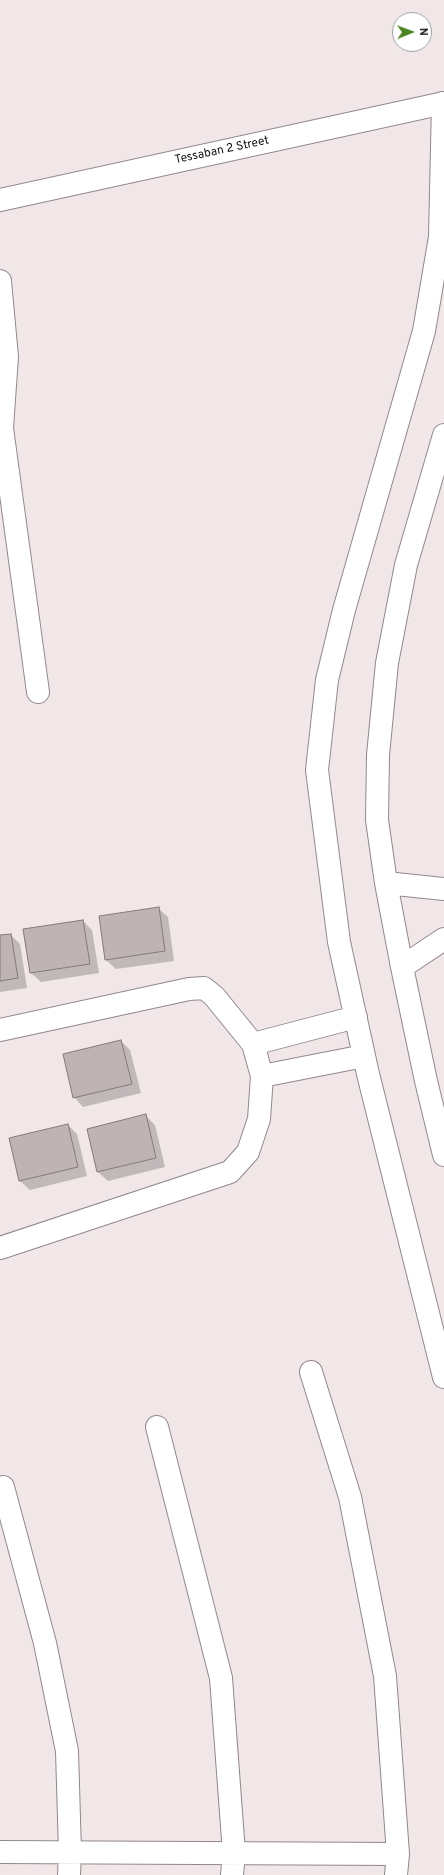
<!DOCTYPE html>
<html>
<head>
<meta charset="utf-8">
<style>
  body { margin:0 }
  #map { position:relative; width:444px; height:1875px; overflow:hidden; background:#f1e6e8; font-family:Overpass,sans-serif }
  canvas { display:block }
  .north { position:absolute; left:392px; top:12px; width:40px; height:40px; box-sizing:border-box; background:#fff; border:1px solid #a1a0a0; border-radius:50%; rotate:89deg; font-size:11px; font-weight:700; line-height:16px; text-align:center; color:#151112 }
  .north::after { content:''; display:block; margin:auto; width:14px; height:18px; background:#4a8521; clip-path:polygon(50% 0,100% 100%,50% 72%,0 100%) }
</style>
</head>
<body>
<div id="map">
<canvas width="444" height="1875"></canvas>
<div class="north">N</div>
</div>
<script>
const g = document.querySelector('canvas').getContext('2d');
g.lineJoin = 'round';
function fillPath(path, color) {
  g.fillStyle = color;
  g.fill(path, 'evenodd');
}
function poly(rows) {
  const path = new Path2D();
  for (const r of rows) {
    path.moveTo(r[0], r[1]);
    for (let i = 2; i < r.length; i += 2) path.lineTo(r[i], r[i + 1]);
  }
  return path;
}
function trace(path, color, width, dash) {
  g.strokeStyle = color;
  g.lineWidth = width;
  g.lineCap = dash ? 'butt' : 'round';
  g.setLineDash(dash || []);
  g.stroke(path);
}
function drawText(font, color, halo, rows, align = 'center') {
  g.font = font + ' Overpass,sans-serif';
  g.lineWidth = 3;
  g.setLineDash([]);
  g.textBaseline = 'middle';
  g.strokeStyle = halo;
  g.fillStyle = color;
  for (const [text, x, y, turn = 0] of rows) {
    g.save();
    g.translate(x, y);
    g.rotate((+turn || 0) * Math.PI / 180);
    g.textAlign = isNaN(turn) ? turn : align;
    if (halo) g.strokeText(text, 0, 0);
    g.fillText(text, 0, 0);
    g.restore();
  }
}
fillPath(poly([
  [158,908,168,917,174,961,116,969,106,960],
  [83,921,92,930,99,973,41,982,31,973],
  [11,935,20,944,27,988,0,992,0,936],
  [121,1041,130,1050,141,1093,83,1107,74,1097],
  [145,1115,155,1125,165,1167,108,1181,98,1172],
  [68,1125,77,1134,87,1176,30,1190,20,1181,10,1139]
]), '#0003');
const building = poly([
  [159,907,165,951,105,960,99,916,159,907],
  [83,920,90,964,30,973,23,929,83,920],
  [11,934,18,978,0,981,0,935,11,934],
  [121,1040,132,1084,73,1098,63,1054,121,1040],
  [146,1114,156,1158,97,1172,87,1129,146,1114],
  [68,1124,78,1167,19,1181,9,1138,68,1124]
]);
fillPath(building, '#bfb4b3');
trace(building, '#837a78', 1);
const street = poly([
  [443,103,440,237,424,331,344,610,327,680,317,770,339,942,368,1074,444,1377],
  [0,281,7,357,2,428,38,692],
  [444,435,406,565,387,663,378,755,377,820,386,883,402,967,426,1081,444,1155],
  [386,883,444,889],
  [402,967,444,939],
  [0,1030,189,989,204,988,214,996,253,1044,262,1076,259,1119,248,1152,230,1172,0,1248],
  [253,1044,356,1017],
  [262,1076,364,1056],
  [311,1372,350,1497,385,1676,398,1854,396,1875],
  [157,1427,221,1678,234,1853,232,1875],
  [3,1487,45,1643,67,1751,70,1852,69,1875],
  [0,1852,398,1854]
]);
const secondary = poly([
  [0,200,444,103]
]);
trace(street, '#92888b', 24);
trace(secondary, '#92888b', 24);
trace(street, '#fff', 22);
trace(secondary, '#fff', 22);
drawText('12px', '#151112', '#fff', [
  ["Tessaban 2 Street",222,151,-12]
]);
</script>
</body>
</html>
